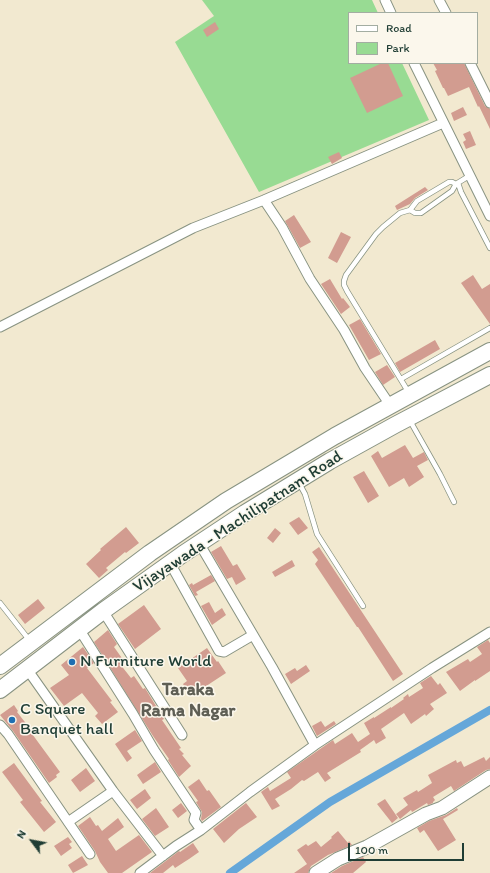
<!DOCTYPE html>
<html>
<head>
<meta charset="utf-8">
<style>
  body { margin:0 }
  #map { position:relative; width:490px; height:873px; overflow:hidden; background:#f2e9d0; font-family:Itim,sans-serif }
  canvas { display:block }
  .legend { position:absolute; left:348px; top:12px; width:130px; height:52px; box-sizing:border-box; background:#fbf7ec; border:1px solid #a3ada2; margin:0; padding:5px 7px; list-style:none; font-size:12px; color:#1f3d34 }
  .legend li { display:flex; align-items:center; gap:8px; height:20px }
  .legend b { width:20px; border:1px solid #a3ada2 }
  .north { position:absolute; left:12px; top:821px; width:40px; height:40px; -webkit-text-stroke:3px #fbf7ec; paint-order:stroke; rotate:302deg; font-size:11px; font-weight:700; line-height:16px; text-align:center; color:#1f3d34 }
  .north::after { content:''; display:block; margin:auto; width:14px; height:18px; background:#1f3d34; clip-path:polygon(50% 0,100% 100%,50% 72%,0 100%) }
  .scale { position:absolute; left:348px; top:843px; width:116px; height:18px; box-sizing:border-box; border:2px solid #1f3d34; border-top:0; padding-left:5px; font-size:12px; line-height:14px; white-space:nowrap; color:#1f3d34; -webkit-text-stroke:3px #fbf7ec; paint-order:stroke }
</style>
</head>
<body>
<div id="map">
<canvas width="490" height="873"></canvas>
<ul class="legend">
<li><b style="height:5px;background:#fff"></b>Road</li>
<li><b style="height:11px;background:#98db93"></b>Park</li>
</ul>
<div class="north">N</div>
<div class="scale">100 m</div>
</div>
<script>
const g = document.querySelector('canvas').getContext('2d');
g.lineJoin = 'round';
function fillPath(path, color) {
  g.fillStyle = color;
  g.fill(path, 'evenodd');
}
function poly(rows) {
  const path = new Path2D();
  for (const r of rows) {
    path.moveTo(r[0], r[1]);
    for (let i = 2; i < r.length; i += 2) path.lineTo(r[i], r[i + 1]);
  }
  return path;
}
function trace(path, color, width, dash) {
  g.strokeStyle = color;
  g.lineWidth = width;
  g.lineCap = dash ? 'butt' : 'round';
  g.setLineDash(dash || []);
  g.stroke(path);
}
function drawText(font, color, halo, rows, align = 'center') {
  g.font = font + ' Itim,sans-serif';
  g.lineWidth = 3;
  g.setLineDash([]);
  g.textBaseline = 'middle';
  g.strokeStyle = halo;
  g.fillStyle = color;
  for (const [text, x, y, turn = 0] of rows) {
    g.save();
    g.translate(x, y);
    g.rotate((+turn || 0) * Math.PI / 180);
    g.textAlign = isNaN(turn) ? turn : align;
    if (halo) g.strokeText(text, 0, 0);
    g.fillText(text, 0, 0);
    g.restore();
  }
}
fillPath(poly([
  [202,0,372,0,378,13,349,13,349,63,402,63,429,120,259,192,175,42,214,16]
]), '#98db93');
trace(poly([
  [230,873,330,802,490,710]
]), '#65a7d9', 8);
fillPath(poly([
  [215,22,219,29,207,37,203,30],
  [382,63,388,63,403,96,367,113,350,78],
  [433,63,464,63,485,106,490,109,490,129,479,106,478,107,469,87,448,96,444,88,443,88,435,71,437,70],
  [463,107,467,115,454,121,451,113],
  [470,131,476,145,466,149,463,142,466,140,463,134],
  [339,152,342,158,332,164,328,157],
  [425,187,428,190,415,198,410,204,397,210,395,206],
  [294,215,311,242,300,248,285,221],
  [341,232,351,237,337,263,328,258],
  [473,275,482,289,490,284,490,324,461,283],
  [330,279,342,299,343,298,350,307,341,314,321,284],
  [360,319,381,354,369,360,349,325],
  [435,340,440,349,400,372,395,363],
  [387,365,395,377,383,385,375,372],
  [405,445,413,458,424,452,428,460,417,466,424,477,409,487,404,478,389,487,371,456,378,451,382,458],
  [364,471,379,496,368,503,353,477],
  [299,517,308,528,298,535,289,523],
  [126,527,139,543,126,553,125,552,106,568,108,570,99,578,86,564,101,550,100,549],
  [275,528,281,533,273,543,267,538],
  [221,546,233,566,237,564,246,579,236,585,232,577,227,579,211,552],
  [319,547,403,674,393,681,358,627,357,627,315,564,318,560,312,552],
  [292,560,295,566,275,577,272,572],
  [211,575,215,581,196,592,198,595,195,596,189,585,192,583,193,585],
  [38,599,45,608,25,624,18,615],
  [209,602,215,613,222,608,226,615,212,625,201,606],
  [144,605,161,629,135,649,118,624],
  [108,630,117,644,114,647,124,661,120,664,131,678,134,676,143,689,145,688,164,719,162,720,181,748,179,749,184,754,182,755,191,766,179,777,168,760,169,759,153,736,94,642],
  [488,640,490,643,490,671,475,681,475,680,460,691,446,672,468,659,470,662,482,654,477,647],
  [83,647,94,663,87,668,112,701,110,702,118,712,102,724,95,716,98,713,82,693,64,706,50,688,69,675,61,665],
  [207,648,217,662,218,661,226,673,191,696,183,684,187,681,178,668],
  [306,665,310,671,291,684,285,674,295,668,297,671],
  [431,676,438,685,440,683,447,693,430,704,434,709,426,716,425,714,411,724,404,713,381,729,386,738,376,744,374,740,360,750,361,752,327,773,331,778,325,782,318,772,304,781,302,780,291,789,275,799,280,806,272,810,261,792,268,787,270,791,291,778,287,772,333,740,335,744,352,733,358,742,370,734,364,723,374,717,374,718,391,707,391,708,404,699,403,698,408,694,409,697,423,688,420,683],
  [14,705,18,711,17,712,28,726,27,727,60,772,56,775,57,777,49,783,13,731,0,715],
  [321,721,325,727,334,721,336,724,317,736,312,726],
  [135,730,142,741,127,751,132,758,127,762,115,744],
  [484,757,486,761,490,757,490,769,486,770,454,791,451,786,433,797,435,800,433,802,433,803,428,805,427,803,412,812,411,810,400,819,396,814,408,805,403,798,417,790,418,792,432,783,428,775,456,760,457,763,461,761,464,767],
  [155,762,161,772,143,784,137,775],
  [14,763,42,801,40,802,56,822,44,832,20,802,23,800,2,772],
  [86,768,95,781,80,792,71,780],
  [199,779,207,791,209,790,221,807,202,821,201,819,202,812,196,802,198,801,188,787],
  [145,789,151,798,137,809,130,800],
  [385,799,398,818,392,823,377,804],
  [181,803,187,811,178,818,172,810],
  [246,803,257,817,239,829,224,843,213,829],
  [156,808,169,827,155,836,142,819],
  [457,808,458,810,443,819,456,840,438,851,424,830,420,833,417,828,429,821,446,815],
  [90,817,96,826,98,825,102,831,118,818,124,827,108,839,116,851,139,835,152,852,122,873,108,873,100,862,95,851,78,826],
  [338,831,348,843,349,841,352,845,328,855,311,866,308,873,294,873,307,864,297,850,306,844,308,846,316,841,321,847,332,838,331,837],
  [68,837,72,842,69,844,72,848,61,856,54,846],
  [193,843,199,852,189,859,175,868,173,865,163,873,150,873,179,851,180,852],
  [82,856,88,865,73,873,68,865],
  [363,857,366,862,353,873,331,873,342,866]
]), '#d29c90');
const lane = poly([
  [458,183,461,192,490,248],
  [410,210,415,213,421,213,452,191,456,184,469,176],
  [401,379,490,328],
  [409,393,347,291,344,285,344,281,346,275,376,234,383,227,400,213,410,210,417,201,449,182,452,182,456,184],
  [409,419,440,474,454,502],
  [299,483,305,494,317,534,363,606],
  [0,603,30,641]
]);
const street = poly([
  [385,0,391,13],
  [439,0,446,13],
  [414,63,490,216],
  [470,63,490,103],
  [264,200,282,227,310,279,344,330,365,368,390,405],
  [0,327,193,228,264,200,443,123],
  [199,543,272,667,315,745],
  [170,563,219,651,224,652,253,635],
  [103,611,182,735],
  [79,629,133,714,154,750,196,813,194,820,201,830],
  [27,669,113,791,163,856],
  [0,725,8,734,90,854],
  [68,822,113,791],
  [140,873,176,846,201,830,250,792,315,745,432,668,490,632]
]);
const secondary = poly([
  [316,873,338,859,367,847,426,814,442,808,490,777]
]);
const highway = poly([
  [0,666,150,553,226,501,335,436,490,351],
  [0,690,103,611,183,554,245,513,330,461,395,425,490,375]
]);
trace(lane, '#889382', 6);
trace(street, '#889382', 11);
trace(secondary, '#889382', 15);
trace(highway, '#889382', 18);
trace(lane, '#fff', 4.5);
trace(street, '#fff', 9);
trace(secondary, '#fff', 13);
trace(highway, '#fff', 16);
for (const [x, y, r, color] of [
  [72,662,4,"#1f6fb2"],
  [12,720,4,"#1f6fb2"]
]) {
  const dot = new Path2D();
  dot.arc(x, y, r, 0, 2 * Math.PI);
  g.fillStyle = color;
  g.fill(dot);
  trace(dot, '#fbf7ec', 1.5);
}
drawText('17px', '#1f3d34', '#fbf7ec', [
  ["Vijayawada - Machilipatnam Road",238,522,-33]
]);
drawText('17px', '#1f3d34', '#fbf7ec', [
  ["N Furniture World",80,662],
  ["C Square",20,710],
  ["Banquet hall",20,730]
], 'left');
drawText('bold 18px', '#5e5e54', '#fbf7ec', [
  ["Taraka",188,690],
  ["Rama Nagar",188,711]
]);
</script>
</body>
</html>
